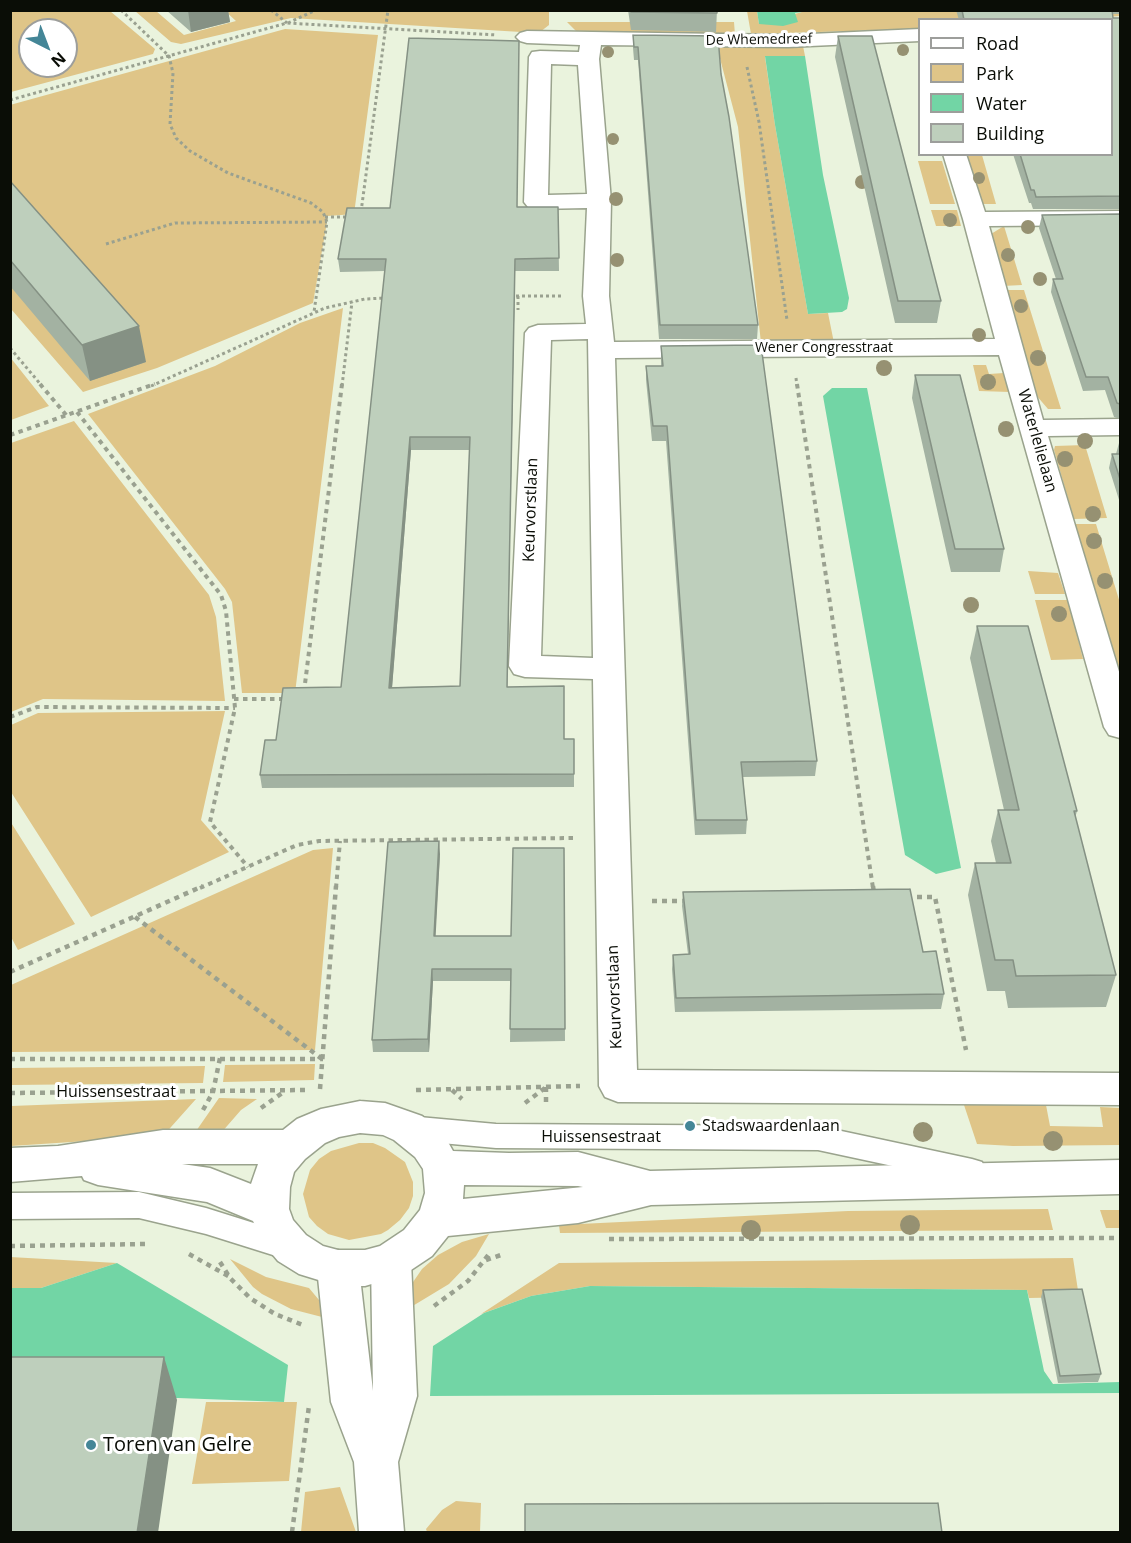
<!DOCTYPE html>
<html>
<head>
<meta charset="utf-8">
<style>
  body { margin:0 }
  #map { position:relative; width:1131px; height:1543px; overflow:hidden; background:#eaf3dd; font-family:"Open Sans",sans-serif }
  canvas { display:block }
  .frame { position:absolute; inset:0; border:12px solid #0a0d06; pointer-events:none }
  .legend { position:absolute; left:918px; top:18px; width:195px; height:138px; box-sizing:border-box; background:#fff; border:2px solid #9d9e9b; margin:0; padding:8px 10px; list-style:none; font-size:18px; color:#0a0d06 }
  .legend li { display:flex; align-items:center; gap:12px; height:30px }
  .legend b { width:30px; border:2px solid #9d9e9b }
  .north { position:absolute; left:18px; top:18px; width:60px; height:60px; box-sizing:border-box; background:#fff; border:2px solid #9d9e9b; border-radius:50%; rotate:138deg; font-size:16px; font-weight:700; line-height:24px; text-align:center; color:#0a0d06 }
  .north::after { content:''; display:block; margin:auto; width:21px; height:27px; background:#448697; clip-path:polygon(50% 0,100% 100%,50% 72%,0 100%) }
</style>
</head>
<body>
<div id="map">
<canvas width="1131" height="1543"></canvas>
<div class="frame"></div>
<ul class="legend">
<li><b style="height:8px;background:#fff"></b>Road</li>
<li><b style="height:16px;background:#dfc588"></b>Park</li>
<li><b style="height:16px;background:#72d5a5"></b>Water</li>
<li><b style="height:16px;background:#becfbc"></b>Building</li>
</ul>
<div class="north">N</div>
</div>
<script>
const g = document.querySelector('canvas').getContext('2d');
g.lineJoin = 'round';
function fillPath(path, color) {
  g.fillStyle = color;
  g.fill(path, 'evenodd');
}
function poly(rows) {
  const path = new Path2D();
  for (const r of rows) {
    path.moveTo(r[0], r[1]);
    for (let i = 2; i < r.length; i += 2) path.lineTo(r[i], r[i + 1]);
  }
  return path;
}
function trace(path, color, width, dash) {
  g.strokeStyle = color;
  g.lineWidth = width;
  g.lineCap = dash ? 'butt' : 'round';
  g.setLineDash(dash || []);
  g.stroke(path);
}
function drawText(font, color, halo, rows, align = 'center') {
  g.font = font + ' "Open Sans",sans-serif';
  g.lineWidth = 6;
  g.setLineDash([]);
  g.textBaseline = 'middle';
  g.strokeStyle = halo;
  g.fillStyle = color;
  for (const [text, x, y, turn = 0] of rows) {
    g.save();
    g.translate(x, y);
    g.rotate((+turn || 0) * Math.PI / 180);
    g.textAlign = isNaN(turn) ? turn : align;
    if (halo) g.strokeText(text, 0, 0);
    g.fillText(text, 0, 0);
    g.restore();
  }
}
fillPath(poly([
  [11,10,110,11,155,49,153,54,11,92],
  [30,30,66,30,66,66,30,66],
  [224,10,549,10,549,25,540,32,521,32,291,18,181,44,171,42,135,11,156,11,184,35,236,21],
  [809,10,1120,10,1120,16,1069,20,920,20,919,29,751,34,747,11,757,11,759,24],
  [567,22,734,22,735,35,577,32],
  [285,29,378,35,354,214,328,216,313,303,157,368,83,392,11,309,10,105],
  [803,46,805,56,765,57,775,125,808,314,828,313,834,343,761,343,738,127,717,47],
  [964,155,982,155,996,204,981,204],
  [918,161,942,161,955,204,930,204],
  [931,210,957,210,961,226,936,226],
  [1004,226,1022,285,1003,286,991,234],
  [1004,290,1024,290,1061,409,1048,409,1036,395],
  [343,308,295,693,242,693,232,602,225,589,88,414,215,366,300,323],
  [10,357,49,406,11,420,10,420],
  [973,365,986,365,989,374,1004,373,1010,392,979,391],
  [74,421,209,595,216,617,225,701,43,699,11,712,11,443],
  [1085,445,1107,518,1074,519,1054,450,1055,446],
  [1075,524,1096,524,1120,603,1120,675],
  [1028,571,1058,573,1065,594,1035,594],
  [1035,600,1068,600,1083,659,1051,660],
  [225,711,201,820,229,852,91,917,11,792,11,725,38,713],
  [10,821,75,924,18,950,11,937],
  [333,848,315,1050,11,1052,11,985,313,850],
  [315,1064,314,1080,223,1082,225,1065],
  [205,1066,203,1083,11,1085,11,1068],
  [219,1098,257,1099,241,1110,221,1133,194,1134],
  [196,1099,163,1136,11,1146,11,1106],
  [964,1105,1046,1105,1050,1126,1103,1127,1100,1107,1120,1108,1120,1145,1013,1146,977,1144],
  [359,1143,373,1143,385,1148,405,1162,413,1182,413,1196,409,1208,400,1220,388,1230,381,1234,349,1240,328,1234,317,1226,309,1217,303,1194,310,1170,319,1159,331,1151],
  [1048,1209,1053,1230,560,1233,559,1225,848,1211],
  [1100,1210,1120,1210,1120,1228,1106,1228],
  [489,1234,476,1256,449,1284,411,1307,411,1285,422,1269,438,1255,462,1242],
  [10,1257,117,1263,41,1288,11,1288],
  [1073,1258,1079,1297,1029,1298,1027,1290,590,1286,531,1296,481,1314,559,1263],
  [230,1259,266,1277,309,1288,319,1300,325,1312,324,1316,322,1317,291,1309,262,1294,253,1287],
  [206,1402,297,1402,289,1481,192,1484],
  [340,1487,356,1532,301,1532,305,1492],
  [456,1501,481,1503,480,1532,427,1532,426,1529,442,1510]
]), '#dfc588');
fillPath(poly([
  [757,11,757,10,809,11,795,13,798,22,783,26,759,24],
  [765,56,805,56,823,175,849,298,847,309,842,312,808,314,775,125],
  [832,388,867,388,961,868,936,874,905,855,823,396],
  [117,1263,288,1365,284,1402,178,1398,11,1397,11,1288,41,1288],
  [590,1286,1027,1290,1044,1371,1053,1384,1120,1382,1120,1393,430,1396,433,1346,484,1313,531,1296]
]), '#72d5a5');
const lane = poly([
  [408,1116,496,1124,818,1126,972,1159,982,1162,986,1171,982,1180,972,1183,818,1150,496,1148,408,1140,398,1136,394,1128,398,1120,408,1116],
  [139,1192,206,1208,292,1235,302,1239,307,1248,302,1257,292,1261,206,1234,139,1218,10,1219,10,1193,139,1192]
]);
const street = poly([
  [920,29,920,41,788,47,601,45,599,59,611,201,609,296,614,342,995,339,963,219,943,154,966,154,985,212,1120,211,1120,225,989,226,1043,420,1120,419,1120,435,1048,436,1120,675,1120,738,1109,735,1104,727,999,355,615,358,637,1070,1120,1073,1120,1105,618,1102,605,1097,599,1086,593,679,525,677,514,674,509,666,525,333,529,328,538,325,586,324,583,296,587,208,536,209,528,207,524,202,529,57,532,52,540,51,579,52,580,45,527,43,520,41,516,37,520,33,527,31,788,35,920,29],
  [551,64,578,65,587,194,548,195,551,64],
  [588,339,593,658,541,656,551,340,588,339],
  [391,1243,405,1248,411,1261,417,1396,398,1462,404,1532,359,1532,354,1462,331,1402,317,1268,323,1255,338,1250,353,1255,359,1268,373,1391,371,1261,377,1248,391,1243]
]);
const secondary = poly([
  [360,1101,385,1103,422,1116,443,1133,453,1151,509,1153,578,1152,650,1171,1120,1160,1120,1194,651,1205,578,1223,448,1236,432,1256,405,1274,365,1286,338,1286,299,1274,278,1261,263,1243,253,1221,207,1202,98,1185,84,1180,82,1176,10,1182,10,1148,58,1146,163,1130,283,1130,297,1119,321,1109,360,1101],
  [360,1133,383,1135,394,1140,415,1157,423,1169,425,1193,420,1210,404,1230,380,1246,365,1250,338,1250,323,1246,306,1235,293,1220,289,1209,290,1187,294,1172,305,1159,325,1143,339,1137,360,1133],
  [182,1164,258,1164,251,1184,210,1168,182,1164],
  [464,1185,578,1186,583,1187,463,1199,464,1185]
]);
trace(lane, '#9aa38d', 3);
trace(street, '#9aa38d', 3);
trace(secondary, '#9aa38d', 3);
trace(poly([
  [121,10,169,56,173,73,170,124,176,138,190,151,228,173,311,203,323,212,327,222,314,312],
  [271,10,287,23],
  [288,23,316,10],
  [747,67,759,122,787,320],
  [10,100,287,23,497,35],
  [361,212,388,10],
  [325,217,349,217],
  [106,244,175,223,327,222],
  [510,296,562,296],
  [518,296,518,310],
  [10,348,42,386],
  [796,378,797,386],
  [151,386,325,308,365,299,385,298],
  [342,386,352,302]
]), '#9aa190', 3, [3, 3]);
trace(poly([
  [40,384,67,416],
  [797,384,873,888],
  [77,412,221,595,226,611,235,708,210,822,248,867],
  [10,435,155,384],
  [304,692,342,384],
  [234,699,284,699],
  [10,717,37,707,235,708],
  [200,888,297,845,319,841,573,838],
  [336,888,340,841]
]), '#9aa190', 4, [4.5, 4.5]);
trace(poly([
  [873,886,874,893],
  [907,897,935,897,966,1050],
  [652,901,687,901],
  [135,917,322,1059],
  [10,972,203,886],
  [10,1059,323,1059],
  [546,1087,546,1104],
  [320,1089,336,886],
  [416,1090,580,1086],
  [452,1090,462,1099],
  [10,1093,307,1090],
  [525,1103,545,1088],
  [261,1108,285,1091],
  [203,1110,213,1092,220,1058],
  [609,1239,1120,1238],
  [10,1246,148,1244],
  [189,1254,230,1277],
  [486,1260,504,1254],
  [220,1262,230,1278,250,1298,275,1314,303,1325],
  [434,1306,468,1281,489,1254],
  [292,1532,309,1406]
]), '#9aa190', 4.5, [5, 5]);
fillPath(lane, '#fff');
fillPath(street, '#fff');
fillPath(secondary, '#fff');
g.fillStyle = '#969172';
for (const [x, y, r] of [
  [903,50,6],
  [608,52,6],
  [613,139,6],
  [979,178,6],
  [862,182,7],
  [616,199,7],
  [950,220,7],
  [1028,227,7],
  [1008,255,7],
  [617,260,7],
  [1040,279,7],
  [1021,306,7],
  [979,335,7],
  [1038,358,8],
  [884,368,8],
  [988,382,8],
  [1006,429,8],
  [1085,441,8],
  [1065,459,8],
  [1093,514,8],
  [1094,541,8],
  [1105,581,8],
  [971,605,8],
  [1059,614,8],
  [923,1132,10],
  [1053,1141,10],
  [910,1225,10],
  [751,1230,10]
]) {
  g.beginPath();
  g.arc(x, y, r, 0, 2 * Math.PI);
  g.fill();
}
fillPath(poly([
  [166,10,228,10,230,22,191,32],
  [628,10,717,10,716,32,631,30],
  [956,10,1120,10,1120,14,1113,14,1113,18,1120,18,1120,209,1033,209,1031,203,1029,203,1013,154,1112,154,1112,20,959,20],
  [633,35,721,74,758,325,757,339,659,339,638,60,634,60,633,48],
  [838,36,941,301,937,323,895,323,835,57],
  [10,181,146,362,90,381,10,286],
  [517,207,558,207,559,271,515,271,507,687,564,739,574,739,574,787,262,788,260,775,276,740,341,687,385,271,340,272,338,259],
  [411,450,470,450,460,686,392,687],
  [1120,214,1120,419,1114,417,1105,390,1083,391,1051,292,1053,279,1056,279,1039,228,1042,215],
  [661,346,817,761,815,776,743,777,747,820,746,834,695,835,666,441,652,441,646,380,646,366,661,366],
  [915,375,1004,549,1000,572,951,572,912,398],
  [1119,443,1120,443,1120,503,1109,468,1112,454,1116,454],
  [977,626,1077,811,1075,818,1116,975,1106,1007,1008,1008,1005,991,987,991,968,895,975,863,996,863,991,841,998,810,1004,810,970,658],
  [564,848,565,1041,510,1042,511,981,433,981,429,1052,373,1052,372,1040,440,854,435,936,511,936],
  [683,892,923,952,944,994,941,1009,675,1012,672,969,673,955,688,954,682,906],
  [1043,1290,1101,1374,1098,1382,1058,1383,1041,1297]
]), '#a3b2a2');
fillPath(poly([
  [188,10,228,10,230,22,191,32],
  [515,259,515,271,507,700,507,687],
  [139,326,146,362,90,381,82,345],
  [410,437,411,450,391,701,389,688],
  [439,841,440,854,435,948,434,936],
  [432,969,433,981,429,1052,428,1039],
  [164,1357,177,1400,158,1533,137,1533]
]), '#859184');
const building = poly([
  [631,10,717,10,717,13,631,12,631,10],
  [962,10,1112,10,1113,18,1120,18,1120,196,1036,197,1034,190,1031,190,1020,154,1112,154,1112,20,964,20,962,10],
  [633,35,718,36,721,74,729,117,758,325,660,325,638,47,634,47,633,35],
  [838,36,872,36,941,301,898,301,838,36],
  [409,38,519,41,517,207,558,207,559,258,515,259,507,687,564,686,564,739,574,739,574,774,260,775,265,740,276,740,283,688,341,687,386,259,338,259,347,208,390,208,409,38],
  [410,437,470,437,460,686,389,688,410,437],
  [10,181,139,326,82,345,10,260,10,181],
  [1120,214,1120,404,1117,403,1108,377,1086,377,1053,279,1063,279,1042,215,1120,214],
  [761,345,817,761,741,762,747,820,696,820,667,426,653,426,646,366,663,366,661,346,761,345],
  [915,375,960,375,1004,549,955,549,915,375],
  [1112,454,1120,454,1120,479,1112,454],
  [977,626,1028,626,1077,811,1074,811,1116,975,1016,976,1013,960,995,960,975,863,1011,863,998,810,1019,810,977,626],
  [439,841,434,936,511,936,513,848,564,848,565,1029,510,1029,511,969,432,969,428,1039,372,1040,388,842,439,841],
  [910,889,923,952,936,951,944,994,676,998,673,955,690,954,683,892,910,889],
  [1082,1289,1101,1374,1060,1376,1043,1290,1082,1289],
  [10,1357,164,1357,137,1533,10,1533,10,1357],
  [938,1503,942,1533,525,1533,525,1504,938,1503]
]);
fillPath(building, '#becfbc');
trace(building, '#859184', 1.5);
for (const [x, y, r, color] of [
  [690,1126,6,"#448697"],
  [91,1445,6,"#448697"]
]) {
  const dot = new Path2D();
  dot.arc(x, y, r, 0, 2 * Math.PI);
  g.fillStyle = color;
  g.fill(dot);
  trace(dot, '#fff', 2);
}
drawText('14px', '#0a0d06', '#fff', [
  ["De Whemedreef",759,40,-1],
  ["Wener Congresstraat",824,348]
]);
drawText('16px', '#0a0d06', '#fff', [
  ["Waterlelielaan",1037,441,74],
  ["Keurvorstlaan",531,510,-88],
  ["Keurvorstlaan",615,997,-92],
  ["Huissensestraat",116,1092],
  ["Huissensestraat",601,1137]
]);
drawText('16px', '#0a0d06', '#fff', [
  ["Stadswaardenlaan",702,1126]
], 'left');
drawText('20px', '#0a0d06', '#fff', [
  ["Toren van Gelre",103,1445]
], 'left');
</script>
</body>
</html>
